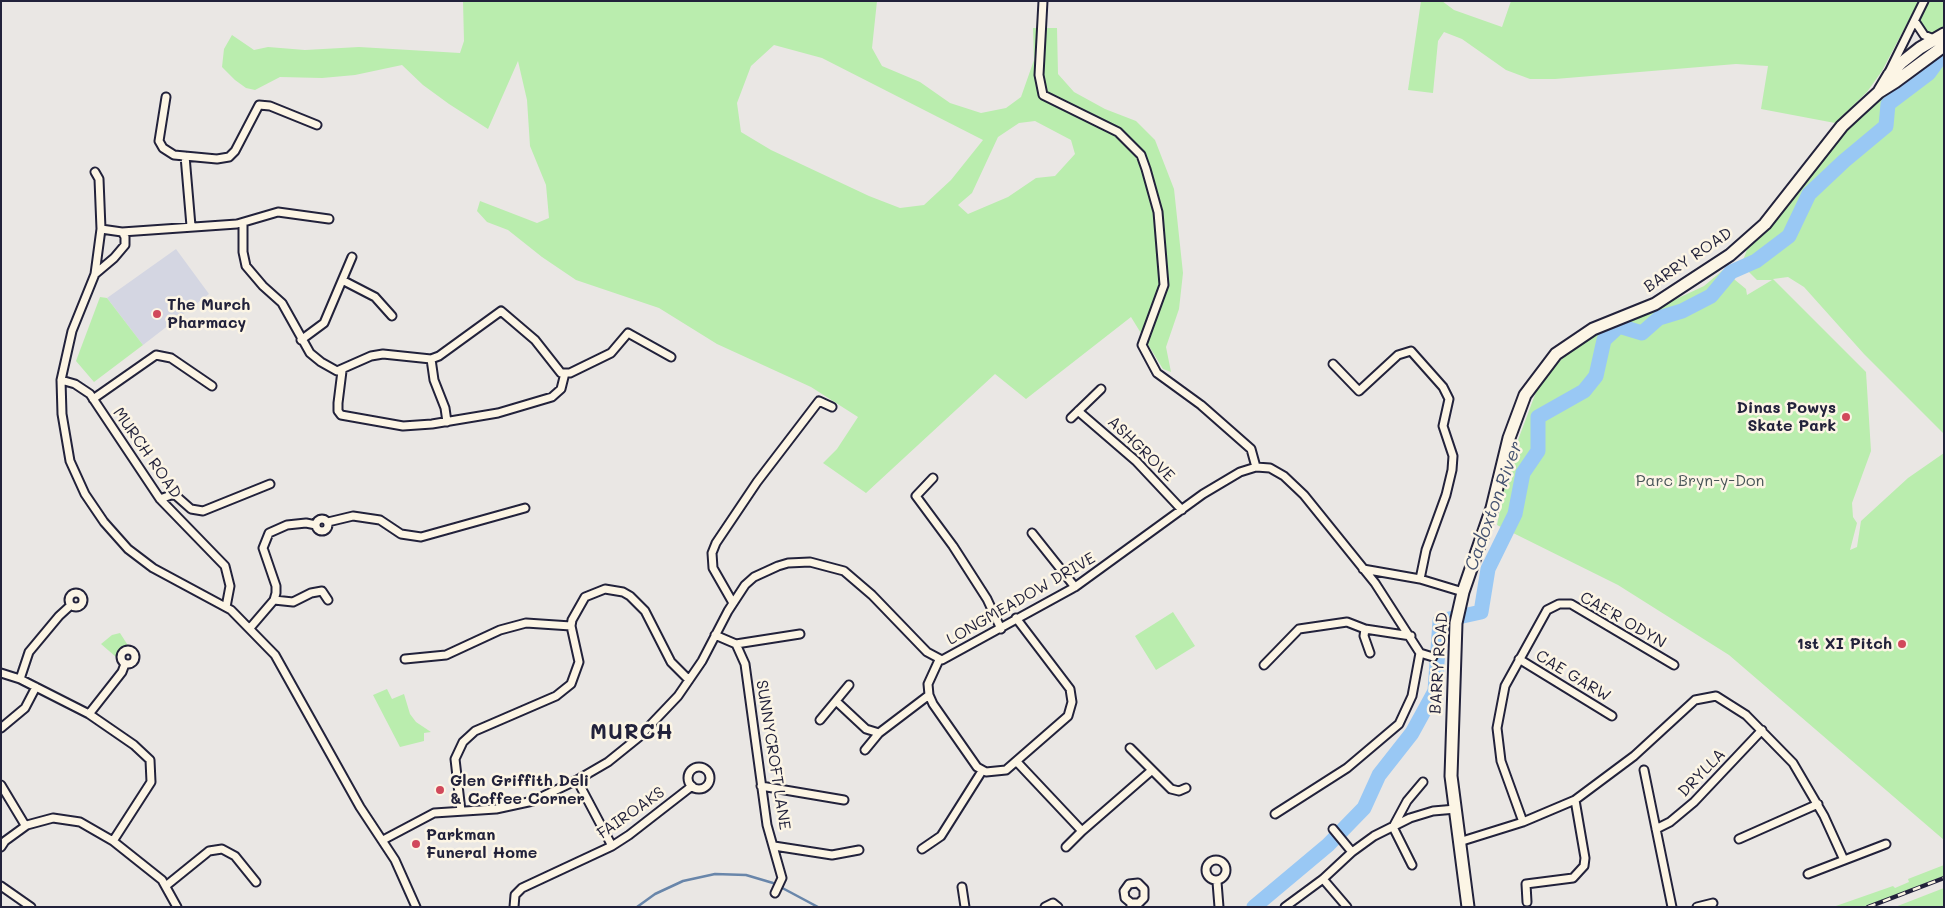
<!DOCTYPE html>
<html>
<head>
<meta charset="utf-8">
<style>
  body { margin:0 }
  #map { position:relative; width:1945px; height:908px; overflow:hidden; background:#eae7e4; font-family:Mali,sans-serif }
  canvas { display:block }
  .frame { position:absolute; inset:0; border:2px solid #22223b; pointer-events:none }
</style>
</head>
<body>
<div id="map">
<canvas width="1945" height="908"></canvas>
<div class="frame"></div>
</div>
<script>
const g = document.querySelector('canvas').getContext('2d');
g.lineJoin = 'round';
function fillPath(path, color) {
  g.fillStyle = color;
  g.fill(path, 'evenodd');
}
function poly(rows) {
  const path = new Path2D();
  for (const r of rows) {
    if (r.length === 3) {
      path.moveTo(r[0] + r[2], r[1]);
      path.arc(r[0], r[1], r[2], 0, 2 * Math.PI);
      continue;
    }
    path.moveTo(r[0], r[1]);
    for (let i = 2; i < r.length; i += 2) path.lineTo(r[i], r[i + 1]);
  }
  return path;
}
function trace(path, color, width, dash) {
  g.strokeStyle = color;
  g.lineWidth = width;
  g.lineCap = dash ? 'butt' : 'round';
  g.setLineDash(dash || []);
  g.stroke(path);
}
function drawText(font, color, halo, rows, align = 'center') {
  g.font = font + ' Mali,sans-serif';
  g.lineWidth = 5;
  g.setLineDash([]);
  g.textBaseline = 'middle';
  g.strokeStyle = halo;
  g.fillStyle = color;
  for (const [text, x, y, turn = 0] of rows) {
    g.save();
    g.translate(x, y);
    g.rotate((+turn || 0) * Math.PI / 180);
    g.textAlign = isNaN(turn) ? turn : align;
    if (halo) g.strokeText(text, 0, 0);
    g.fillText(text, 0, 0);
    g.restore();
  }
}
fillPath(poly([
  [176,249,209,294,143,345,107,298]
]), '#d4d6e2');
fillPath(poly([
  [463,1,877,1,872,48,882,66,920,82,950,103,981,113,1006,108,1021,97,1034,60,1033,28,1057,28,1058,74,1074,92,1105,109,1136,121,1155,140,1174,189,1183,273,1179,309,1166,347,1171,372,1163,369,1131,317,1026,399,995,374,866,493,823,463,837,449,858,417,811,387,717,344,659,308,576,280,542,257,508,230,487,222,477,211,480,201,537,223,549,218,546,185,530,146,527,100,518,61,488,129,449,104,423,85,402,65,355,75,322,78,280,77,255,90,246,88,235,80,222,67,224,49,232,35,254,50,268,47,305,50,359,47,460,53,464,41],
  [774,45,822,58,983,140,951,180,924,205,900,208,869,196,771,150,741,132,737,103,751,66],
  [1035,121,1071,140,1075,154,1055,176,1036,178,1008,197,968,214,958,205,972,193,998,137,1019,123],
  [1421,1,1442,1,1454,10,1502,27,1511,1,1944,1,1944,29,1934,33,1926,32,1920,24,1921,15,1913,12,1882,71,1867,92,1835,123,1761,109,1768,66,1736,64,1555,79,1530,79,1506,70,1462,39,1444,32,1438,41,1433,93,1408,90],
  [1944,50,1944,434,1864,354,1804,287,1788,277,1773,279,1866,372,1871,451,1852,503,1853,517,1857,523,1850,550,1857,547,1861,521,1908,478,1944,453,1944,840,1729,655,1618,585,1497,525,1509,464,1539,384,1578,341,1640,316,1704,286,1723,270,1746,289,1747,295,1772,280,1757,280,1746,269,1743,260,1747,250,1795,195,1847,128,1882,97],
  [100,297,107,298,143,345,94,382,76,361],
  [1173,612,1195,646,1156,670,1135,636],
  [120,633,129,647,124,647,119,650,116,657,101,644,112,635],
  [387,689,392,699,404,694,410,714,416,722,431,732,424,733,424,741,400,747,373,695],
  [1944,865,1944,876,1893,896,1863,907,1833,907,1893,886,1895,888,1909,882,1908,879],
  [1944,888,1944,907,1895,907]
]), '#baedae');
trace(poly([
  [637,907,655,894,683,881,715,874,746,875,773,883,818,907]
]), '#6986aa', 2.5);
trace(poly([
  [1254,907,1328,845,1364,808,1379,775,1412,733,1435,691,1440,621,1481,612,1488,569,1515,514,1523,473,1538,451,1538,417,1584,391,1596,376,1604,340,1619,326,1642,333,1659,318,1682,311,1711,296,1731,272,1756,261,1789,236,1809,194,1844,161,1886,126,1888,104,1929,73,1944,52]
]), '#99c8f4', 15);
const street = poly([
  [1043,1,1039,75,1043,95,1118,132,1141,155,1146,169,1158,212,1164,285,1142,345,1157,373,1201,405,1251,449,1256,467],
  [1916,23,1924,35,1934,39],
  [1889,72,1924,1],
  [166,97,159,141,163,148,174,155,217,159,229,157,235,151,259,105,270,106,317,125],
  [185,156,191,226],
  [95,172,99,179,101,229,95,274,72,331,61,380,62,414,70,461,85,494,104,522,128,549,153,568,231,610,275,655,360,807,395,860,416,907],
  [243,223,243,252,246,266,263,286,282,303,310,353,321,362,337,371,371,356,383,354,431,359,439,356,501,311,535,340,561,373,570,373,611,353,628,333,671,357],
  [122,232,237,224,278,212,329,219],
  [95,274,114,258,125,245,125,237,122,232,101,229],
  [344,281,375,297,392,316],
  [301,340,324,323,352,257],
  [431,359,434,380,445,408,447,422],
  [1333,364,1359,391,1398,355,1411,351,1443,387,1449,399,1443,426,1453,456,1452,470,1446,495,1426,550,1420,579],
  [342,371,338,403,338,411,341,415,403,426,432,424,498,413,552,397,561,389,565,373],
  [61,380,75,384,90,394,160,499,225,566,230,586,226,607],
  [93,399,156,355,171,358,212,386],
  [1078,411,1136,461,1182,510],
  [1071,418,1101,389],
  [933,478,916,496,953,546,987,599,1001,629],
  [160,499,174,494,191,509,203,511,270,484],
  [322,525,6],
  [328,522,353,516,380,520,401,534,421,537,525,508],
  [1032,533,1075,587],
  [1363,569,1420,579,1463,592],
  [76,600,7],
  [274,600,293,602,311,593,322,591,328,600],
  [733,603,713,568,712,553,716,543,757,482,819,401,832,407],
  [250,628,274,600,276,593,276,586,263,548,269,533,287,525,306,523,316,525],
  [1365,629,1364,636,1370,653],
  [715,635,736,644,745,664,767,825,782,878,775,893],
  [736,644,800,634],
  [128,657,7],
  [405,659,446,655,500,630,526,623,571,626],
  [1519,659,1612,716],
  [939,660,928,684,929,695,933,704,977,767,986,772,1006,770,1068,716,1072,702,1070,689,1016,618],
  [1264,665,1299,629,1347,622,1365,629,1411,636],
  [1,673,20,679,89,714,134,745,150,760,151,782,113,841],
  [20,679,29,652,59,616,71,605],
  [836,701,866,729,879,733,929,695],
  [89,714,122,672,125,664],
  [820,720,849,685],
  [1,728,25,708,36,687],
  [1130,748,1171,789,1179,791,1186,788],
  [865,750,879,733],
  [1017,762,1082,831,1151,771],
  [699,778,11],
  [1644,770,1672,907],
  [577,780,612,846],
  [1,785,25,825],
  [761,786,844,800],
  [461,811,455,759,463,742,475,731,556,696,571,684,579,662,571,626,572,620,585,597,605,589,623,592,630,596,645,611,671,662,689,680],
  [1275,814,1347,768,1399,724,1412,696,1420,653],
  [1523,822,1501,761,1497,728,1505,686,1547,610,1559,604,1571,604,1674,665],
  [1333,829,1352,852],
  [1656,829,1670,822,1694,802,1762,730],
  [1739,839,1818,804],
  [383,840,434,813,496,809,533,801,577,780,608,762,639,737,678,696,702,661,728,611,745,585,754,577,778,566,788,563,810,562,844,571,872,595,927,652,942,660,1075,587,1203,494,1240,472,1256,467,1270,468,1284,476,1304,495,1375,583,1420,653,1433,657],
  [1459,842,1523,822,1575,800,1634,756,1695,700,1716,696,1746,715,1793,763,1824,816,1844,860],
  [774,846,832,855,859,850],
  [1,847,5,841,27,825,53,818,80,822,113,841,162,880,177,907],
  [1066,847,1082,831],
  [922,849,941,836,982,771],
  [1216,870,10],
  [1412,865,1393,827,1407,801,1423,782],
  [1808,874,1886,844],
  [1323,879,1347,907],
  [1217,882,1219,907],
  [167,885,209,851,222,849,235,856,256,882],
  [1,886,31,907],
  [962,887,965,907],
  [1527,902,1526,884,1573,878,1584,866,1585,858,1575,800],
  [1131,903,1139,903,1144,898,1144,889,1138,883,1129,884,1124,891,1125,898,1131,903,1131,907],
  [514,907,515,895,522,888,612,846,629,835,692,786],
  [1045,907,1053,903,1058,907],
  [1285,907,1323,879,1352,852,1374,836,1410,818,1433,811,1456,809],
  [1697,907,1713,903]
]);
const primary = poly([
  [1880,90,1889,75,1901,63,1920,48,1944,34],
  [1468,907,1451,776,1456,623,1463,592,1492,508,1509,438,1525,395,1556,354,1593,329,1655,304,1730,255,1765,224,1842,126,1856,113,1879,92,1895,82,1944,46]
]);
trace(street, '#22223b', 11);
trace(primary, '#22223b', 15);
trace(street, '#fcf5e5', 7);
trace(primary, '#fcf5e5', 11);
const rail = poly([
  [1868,907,1944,878]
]);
trace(rail, '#22223b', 4.5);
trace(rail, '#fcf5e5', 2.5, [8]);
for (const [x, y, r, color] of [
  [157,314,5,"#d1495b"],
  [1846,417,5,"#d1495b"],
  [1902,644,5,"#d1495b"],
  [440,790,5,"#d1495b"],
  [416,844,5,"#d1495b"]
]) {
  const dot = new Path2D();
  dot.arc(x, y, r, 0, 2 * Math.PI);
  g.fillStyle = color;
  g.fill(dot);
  trace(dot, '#fcf5e5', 2);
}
drawText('16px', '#22223b', '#fcf5e5', [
  ["BARRY ROAD",1688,260,-34],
  ["ASHGROVE",1141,449,44],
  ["MURCH ROAD",147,453,55],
  ["LONGMEADOW DRIVE",1021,599,-30],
  ["CAE'R ODYN",1623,620,30],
  ["BARRY ROAD",1439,663,-86],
  ["CAE GARW",1573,676,31],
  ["SUNNYCROFT LANE",773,755,81],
  ["DRYLLA",1702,773,-46],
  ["FAIROAKS",631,813,-35]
]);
drawText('bold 16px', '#22223b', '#fcf5e5', [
  ["The Murch",167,305],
  ["Pharmacy",167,323],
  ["Dinas Powys",1836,408,"right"],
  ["Skate Park",1836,426,"right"],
  ["1st XI Pitch",1892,644,"right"],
  ["Glen Griffith Deli",450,781],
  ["& Coffee Corner",450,799],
  ["Parkman",426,835],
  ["Funeral Home",426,853]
], 'left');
drawText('16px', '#485558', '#fcf5e5', [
  ["Parc Bryn-y-Don",1700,481]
]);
drawText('italic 18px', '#465472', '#fcf5e5', [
  ["Cadoxton River",1494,506,-70]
]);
g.letterSpacing = '1px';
drawText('bold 21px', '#22223b', '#fcf5e5', [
  ["MURCH",632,733]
]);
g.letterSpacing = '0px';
</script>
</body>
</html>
